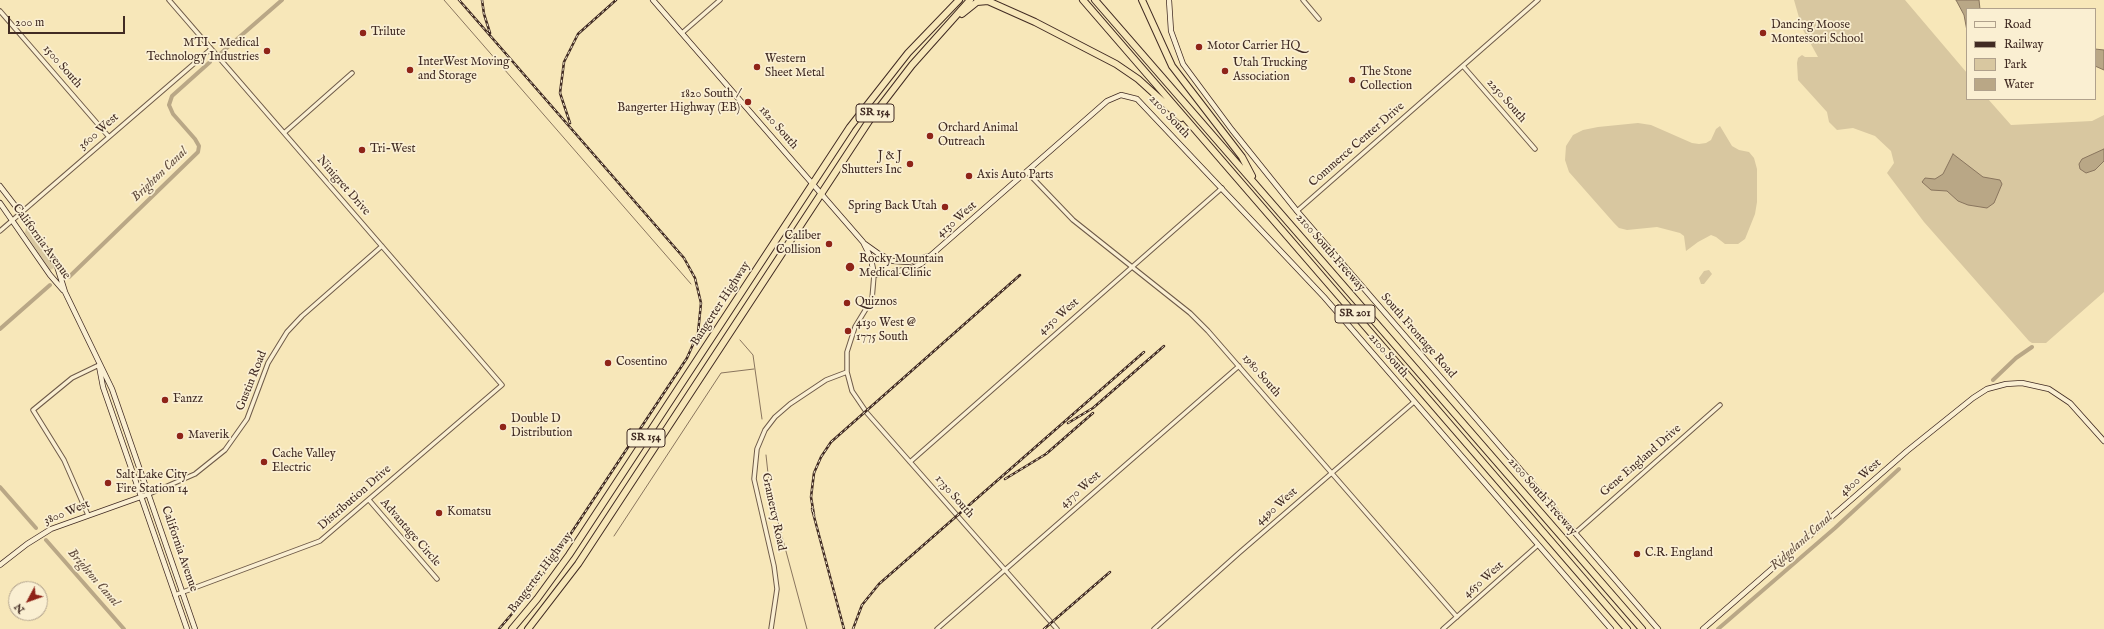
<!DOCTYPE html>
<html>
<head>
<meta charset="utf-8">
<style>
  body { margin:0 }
  #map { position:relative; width:2104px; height:629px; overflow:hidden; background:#f7e7b9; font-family:"IM FELL English",serif }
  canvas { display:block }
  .legend { position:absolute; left:1966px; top:8px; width:130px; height:92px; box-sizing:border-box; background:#faefd2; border:1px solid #b0a18c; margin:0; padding:5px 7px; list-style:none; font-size:12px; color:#412b23 }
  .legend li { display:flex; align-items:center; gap:8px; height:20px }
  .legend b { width:20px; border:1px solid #b0a18c }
  .north { position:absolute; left:8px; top:581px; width:40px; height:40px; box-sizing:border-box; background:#faefd2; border:1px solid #b0a18c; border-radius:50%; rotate:229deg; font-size:11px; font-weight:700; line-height:16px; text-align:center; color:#412b23 }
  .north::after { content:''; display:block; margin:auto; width:14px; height:18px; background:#8f2418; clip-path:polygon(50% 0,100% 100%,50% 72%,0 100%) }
  .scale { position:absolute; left:8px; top:16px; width:117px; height:18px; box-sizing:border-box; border:2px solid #412b23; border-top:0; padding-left:5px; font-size:12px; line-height:14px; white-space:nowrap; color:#412b23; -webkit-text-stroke:3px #faefd2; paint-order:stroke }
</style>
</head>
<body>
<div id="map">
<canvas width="2104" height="629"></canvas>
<ul class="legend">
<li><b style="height:5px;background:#faefd2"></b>Road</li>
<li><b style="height:5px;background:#412b23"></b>Railway</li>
<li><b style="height:11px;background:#d8c7a0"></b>Park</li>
<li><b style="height:11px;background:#b9a786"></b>Water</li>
</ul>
<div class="north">N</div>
<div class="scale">200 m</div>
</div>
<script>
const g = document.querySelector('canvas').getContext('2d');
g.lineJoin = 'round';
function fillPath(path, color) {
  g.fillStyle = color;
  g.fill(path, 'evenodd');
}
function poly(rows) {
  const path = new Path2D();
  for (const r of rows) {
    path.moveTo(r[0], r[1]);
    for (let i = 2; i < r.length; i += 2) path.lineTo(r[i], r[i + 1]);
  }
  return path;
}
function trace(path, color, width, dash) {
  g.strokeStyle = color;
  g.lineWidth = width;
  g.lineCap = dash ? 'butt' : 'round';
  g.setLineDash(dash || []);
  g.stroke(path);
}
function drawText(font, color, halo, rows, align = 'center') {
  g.font = font + ' "IM FELL English",serif';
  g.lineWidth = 3.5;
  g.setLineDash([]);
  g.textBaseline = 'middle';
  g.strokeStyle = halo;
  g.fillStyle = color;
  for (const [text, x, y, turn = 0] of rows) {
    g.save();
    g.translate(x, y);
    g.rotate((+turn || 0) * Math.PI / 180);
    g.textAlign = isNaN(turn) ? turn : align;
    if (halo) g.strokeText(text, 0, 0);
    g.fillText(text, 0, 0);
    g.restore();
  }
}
fillPath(poly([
  [1794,0,1905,0,1967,73,1967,99,1988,99,2011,125,2092,121,2104,115,2104,292,2046,343,2032,343,2029,341,1924,222,1887,173,1894,163,1891,151,1875,136,1853,128,1837,130,1829,122,1827,112,1798,80,1797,63,1798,58,1802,55,1805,57,1818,57,1802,28],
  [1638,123,1651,125,1692,143,1699,144,1706,143,1711,140,1716,129,1720,126,1732,146,1739,150,1749,152,1754,158,1757,169,1757,202,1755,214,1745,239,1738,244,1725,244,1716,237,1711,235,1698,242,1686,251,1684,236,1680,233,1657,227,1627,230,1619,228,1614,223,1569,172,1565,160,1566,146,1573,135,1583,130,1598,127],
  [28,227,54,268,50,270,25,233,26,228],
  [1709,270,1712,274,1704,284,1701,284,1699,278,1704,271]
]), '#d8c7a0');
const water = poly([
  [1956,0,1979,0,1980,9,1967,9,1967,31,1964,15,1956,0],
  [2095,49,2104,50,2104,70,2095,66,2095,49],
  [2104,149,2104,161,2095,170,2086,173,2080,169,2079,164,2082,159,2104,149],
  [1953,154,1983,177,2000,180,2002,184,1994,203,1987,208,1968,205,1958,201,1947,191,1931,190,1922,182,1925,178,1935,179,1943,174,1953,154]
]);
fillPath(water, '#b9a786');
trace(water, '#89755e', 1);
trace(poly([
  [444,0,691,284],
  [740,340,753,355,762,419],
  [766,455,770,492,807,629],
  [614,536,721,373,754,369]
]), '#89755e', 1);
trace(poly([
  [221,53,282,0],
  [69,277,198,152,199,146,195,139,173,114,169,105,172,96,210,62],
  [0,329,50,285],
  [1993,380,2016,358,2032,347],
  [0,487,36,528],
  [46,540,124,629],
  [1718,629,1835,528,1899,469]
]), '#b9a786', 4);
const street = poly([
  [169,0,502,385,320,541,175,595],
  [1303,0,1319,19],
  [0,11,109,137],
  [682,33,720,0],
  [1463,66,1535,149],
  [284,133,352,73],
  [1027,172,1073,220,1190,313,1208,331,1457,617],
  [1297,211,1538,0],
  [0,231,211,49],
  [874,275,872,299,855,327,847,352,847,372,852,391,867,413,1057,629],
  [910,462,1222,188],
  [149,494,195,474,225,450,247,419,268,363,287,332,302,316,382,246],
  [369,500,437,579],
  [88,515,64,460,33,410,72,378,99,365],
  [1575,533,1720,405],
  [771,629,777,589,774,566,754,479,757,449,765,430,775,417,790,404,826,380,847,372],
  [937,629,1239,366],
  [1154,629,1239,553,1414,402],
  [1443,629,1538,545]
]);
const secondary = poly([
  [653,0,863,242,871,258,874,275,910,269,921,264,1107,101,1121,95,1137,99,1324,297,1611,629],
  [1169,0,1171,31,1183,64,1232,130,1297,211,1658,629],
  [0,186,30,225,57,266,65,292,112,389,195,629],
  [0,203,50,275,63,290],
  [865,244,879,254,893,261,909,262,928,256],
  [99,366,103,387,187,629],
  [0,565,27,544,51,529,149,494],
  [1703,629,1907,451,1973,398,1987,389,2006,384,2022,383,2049,389,2070,403,2104,441]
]);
const highway = poly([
  [1083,0,1627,629],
  [1095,0,1642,629],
  [1142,0,1172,66,1242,157,1252,176],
  [962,14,977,2,988,1,1035,22,1116,64,1138,79,1181,118],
  [512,629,537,599,569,555,850,127,908,53,959,0],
  [528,629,578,564,869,121,912,65,970,0]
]);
trace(street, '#6e5a48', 5.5);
trace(secondary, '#412b23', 6);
trace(highway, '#412b23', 8);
trace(street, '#faefd2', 3.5);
trace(secondary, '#faefd2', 4.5);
trace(highway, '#f7e7b9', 6);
const rail = poly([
  [459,0,684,258,695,278,701,303,698,333,687,358,554,559,528,595,499,629],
  [482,0,484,14,490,33],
  [570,123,560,93,564,62,578,34,616,0],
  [1068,423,1093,408,1164,346],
  [1005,479,1046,454,1093,413],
  [812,509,844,629],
  [814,515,811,497,814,473,821,457,831,442,1020,275],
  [853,629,862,605,879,584,1144,352],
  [1044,629,1110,572]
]);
trace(rail, '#412b23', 2.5);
trace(rail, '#faefd2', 1, [3]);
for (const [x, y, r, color] of [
  [363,33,4,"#8f2418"],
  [1763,33,4,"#8f2418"],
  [1199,47,4,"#8f2418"],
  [267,51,4,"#8f2418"],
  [757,67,4,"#8f2418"],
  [410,70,4,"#8f2418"],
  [1225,71,4,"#8f2418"],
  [1352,80,4,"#8f2418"],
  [748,102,4,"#8f2418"],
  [930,136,4,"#8f2418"],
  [362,150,4,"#8f2418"],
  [910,164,4,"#8f2418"],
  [969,176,4,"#8f2418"],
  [945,207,4,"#8f2418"],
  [829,244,4,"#8f2418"],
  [850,267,5,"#8f2418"],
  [847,303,4,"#8f2418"],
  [848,331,4,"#8f2418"],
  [608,363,4,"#8f2418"],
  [165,400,4,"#8f2418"],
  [503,427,4,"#8f2418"],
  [180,436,4,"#8f2418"],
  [264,462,4,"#8f2418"],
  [108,483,4,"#8f2418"],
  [439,513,4,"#8f2418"],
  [1637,554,4,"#8f2418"]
]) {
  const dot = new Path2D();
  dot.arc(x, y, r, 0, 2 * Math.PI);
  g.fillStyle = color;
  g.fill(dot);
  trace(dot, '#faefd2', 1.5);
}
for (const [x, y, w] of [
  [875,113,38],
  [1355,314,40],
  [646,438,38]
]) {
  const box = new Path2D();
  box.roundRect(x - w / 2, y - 9, w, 18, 3);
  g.fillStyle = '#faefd2';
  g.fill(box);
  trace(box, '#412b23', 1);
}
drawText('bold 11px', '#412b23', null, [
  ["SR 154",875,113],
  ["SR 201",1355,314],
  ["SR 154",646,438]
]);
drawText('12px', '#412b23', '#faefd2', [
  ["Dancing Moose",1771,26],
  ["Montessori School",1771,40],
  ["Trilute",371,33],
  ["MTI - Medical",259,44,"right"],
  ["Technology Industries",259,58,"right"],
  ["Motor Carrier HQ",1207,47],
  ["Western",765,60],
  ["Sheet Metal",765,74],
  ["InterWest Moving",418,63],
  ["and Storage",418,77],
  ["Utah Trucking",1233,64],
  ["Association",1233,78],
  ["The Stone",1360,73],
  ["Collection",1360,87],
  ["1820 South /",740,95,"right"],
  ["Bangerter Highway (EB)",740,109,"right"],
  ["Orchard Animal",938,129],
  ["Outreach",938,143],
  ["Tri-West",370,150],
  ["J & J",902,157,"right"],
  ["Shutters Inc",902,171,"right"],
  ["Axis Auto Parts",977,176],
  ["Spring Back Utah",937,207,"right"],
  ["Caliber",821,237,"right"],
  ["Collision",821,251,"right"],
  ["Rocky Mountain",859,260],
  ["Medical Clinic",859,274],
  ["Quiznos",855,303],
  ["4130 West @",856,324],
  ["1775 South",856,338],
  ["Cosentino",616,363],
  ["Fanzz",173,400],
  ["Double D",511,420],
  ["Distribution",511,434],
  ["Maverik",188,436],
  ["Cache Valley",272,455],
  ["Electric",272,469],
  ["Salt Lake City",116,476],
  ["Fire Station 14",116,490],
  ["Komatsu",447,513],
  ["C.R. England",1645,554]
], 'left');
drawText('12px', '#412b23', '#faefd2', [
  ["1500 South",62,67,49],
  ["2250 South",1506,101,49],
  ["2100 South",1169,117,47],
  ["1820 South",778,128,49],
  ["3600 West",99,132,-41],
  ["Commerce Center Drive",1357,145,-41],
  ["Ninigret Drive",343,186,49],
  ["4130 West",957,220,-41],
  ["California Avenue",41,242,54],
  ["2100 South Freeway",1330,253,49],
  ["Bangerter Highway",721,304,-57],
  ["4250 West",1059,317,-41],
  ["South Frontage Road",1418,336,49],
  ["2100 South",1388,356,49],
  ["1980 South",1261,376,49],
  ["Gustin Road",252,381,-68],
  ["Gene England Drive",1641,461,-41],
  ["4800 West",1861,478,-41],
  ["4370 West",1081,490,-41],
  ["1730 South",954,497,49],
  ["2100 South Freeway",1542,497,49],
  ["Distribution Drive",355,498,-41],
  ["4490 West",1277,507,-41],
  ["Gramercy Road",773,512,78],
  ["3800 West",67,513,-22],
  ["Advantage Circle",410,533,49],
  ["California Avenue",179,549,71],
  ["Bangerter Highway",541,573,-53],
  ["4650 West",1484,580,-41]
]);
drawText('italic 13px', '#655041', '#faefd2', [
  ["Brighton Canal",160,175,-44],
  ["Ridgeland Canal",1802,542,-42],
  ["Brighton Canal",93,578,49]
]);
</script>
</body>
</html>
